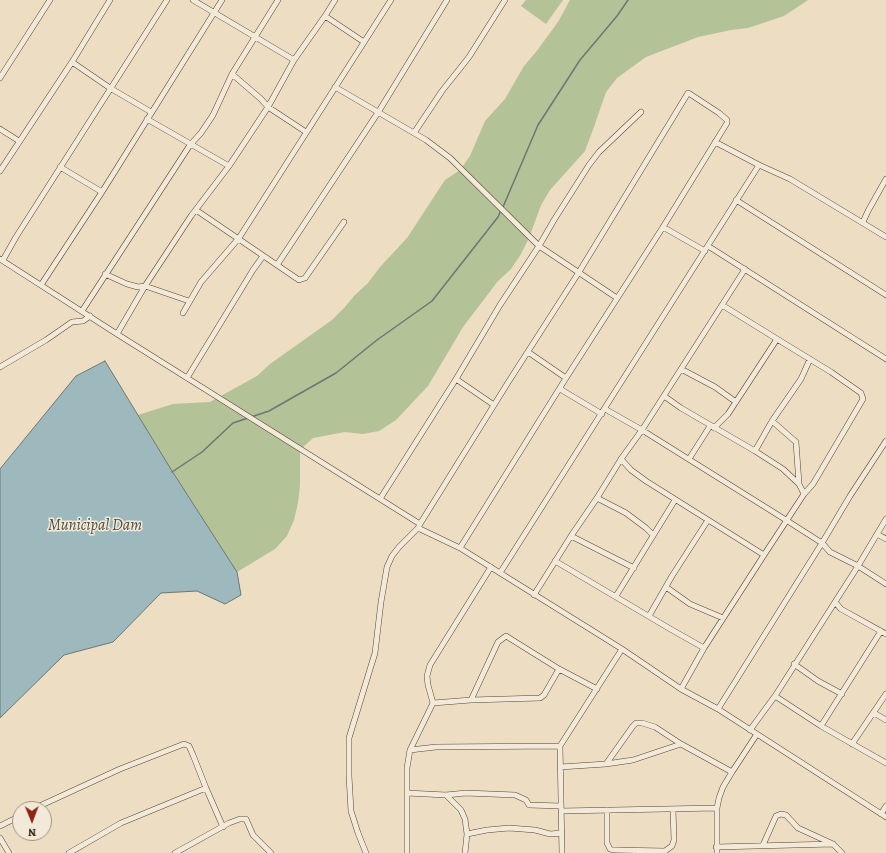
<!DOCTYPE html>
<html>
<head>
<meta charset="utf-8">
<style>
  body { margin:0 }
  #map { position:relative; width:886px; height:853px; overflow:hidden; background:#ecddc3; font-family:Alegreya,serif }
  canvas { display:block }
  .north { position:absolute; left:12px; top:801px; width:40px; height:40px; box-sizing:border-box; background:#f3e9d8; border:1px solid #a09482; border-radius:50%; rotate:179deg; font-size:11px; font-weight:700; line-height:16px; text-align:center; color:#241402 }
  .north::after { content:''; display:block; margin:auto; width:14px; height:18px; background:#8f2418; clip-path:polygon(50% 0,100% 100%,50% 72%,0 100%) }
</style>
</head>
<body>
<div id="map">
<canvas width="886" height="853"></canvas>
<div class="north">N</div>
</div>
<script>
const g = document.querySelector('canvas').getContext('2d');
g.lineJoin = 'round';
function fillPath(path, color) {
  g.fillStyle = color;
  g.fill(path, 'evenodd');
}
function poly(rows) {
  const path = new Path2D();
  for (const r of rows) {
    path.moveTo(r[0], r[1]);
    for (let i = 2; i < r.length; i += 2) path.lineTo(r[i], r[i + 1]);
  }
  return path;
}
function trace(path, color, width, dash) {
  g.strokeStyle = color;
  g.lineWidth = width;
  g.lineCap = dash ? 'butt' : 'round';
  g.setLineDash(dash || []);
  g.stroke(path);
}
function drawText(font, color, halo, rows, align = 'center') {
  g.font = font + ' Alegreya,serif';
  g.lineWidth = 3;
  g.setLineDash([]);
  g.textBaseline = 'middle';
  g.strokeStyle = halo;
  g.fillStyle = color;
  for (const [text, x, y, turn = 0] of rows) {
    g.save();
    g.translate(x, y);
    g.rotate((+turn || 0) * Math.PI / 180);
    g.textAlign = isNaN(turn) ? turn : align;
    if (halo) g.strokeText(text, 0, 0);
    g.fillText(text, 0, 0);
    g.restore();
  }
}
fillPath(poly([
  [526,0,563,0,546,24,521,6],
  [570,0,808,0,784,16,748,28,731,30,698,37,646,57,617,78,606,92,595,124,585,151,550,190,541,205,529,238,521,254,511,269,498,281,463,327,428,386,396,420,379,431,363,434,345,432,313,438,300,450,300,485,298,503,294,520,287,536,275,549,237,572,172,471,138,415,173,404,210,402,257,376,270,364,332,320,344,308,355,295,368,283,380,267,407,238,445,180,460,170,470,156,485,121,505,99,524,66,536,52,558,22]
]), '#b3c297');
const water = poly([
  [105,361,172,471,237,572,241,595,225,604,197,591,161,593,113,642,64,655,0,718,0,469,76,376,105,361]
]);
fillPath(water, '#9db9be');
trace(water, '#6d7773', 1);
trace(poly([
  [503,207,538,125,580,60,617,16,628,0],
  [251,417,269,411,336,373,377,340,432,301,498,217,501,210],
  [172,472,202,452,233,423,248,418]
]), '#6d7773', 1.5);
const minor = poly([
  [193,0,294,60],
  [325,16,364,42],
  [72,62,110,88,151,112],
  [232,74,261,99,268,107,306,132],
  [0,78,50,0],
  [335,87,426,140,450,158,539,246,617,298],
  [147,119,229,166],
  [0,129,19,141],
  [414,133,442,91,469,57,505,0],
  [715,142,759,165,790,179,886,237],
  [60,167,102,192],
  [0,171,72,62,110,0],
  [736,200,886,295],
  [196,210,299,280,305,278,344,222],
  [863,222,868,211,886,179],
  [663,227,705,251],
  [708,246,886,359],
  [0,259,117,334,420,524,418,528,460,548,622,649,681,689,718,709,886,817],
  [3,260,16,237,167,0],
  [277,265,379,111,447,0],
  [105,274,127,284,138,287,145,286,189,301],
  [41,285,102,192,222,0],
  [82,311,190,145,201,133,213,115,232,74,278,0],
  [183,313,201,282,239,238,391,0],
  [117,334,145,286,191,216,229,166,268,107,294,60,325,16,335,0],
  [528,352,566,378],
  [0,367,46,340,72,322,83,321,90,316],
  [681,369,715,387,736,402],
  [187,378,253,270,263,256],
  [456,379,494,405],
  [560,389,602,414],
  [664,396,681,408,755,451,783,469,799,484],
  [605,409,642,430,786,520,822,543,830,552,858,566,886,584],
  [772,421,796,442,799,484,804,494],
  [714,428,728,414,777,339,722,305],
  [755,451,772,421,801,379,810,359],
  [621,459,631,470,646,481,764,555],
  [689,459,710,426],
  [597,498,626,513,646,528,653,535],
  [380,499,456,379,500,305,539,246,554,220,589,165,599,152,641,112],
  [420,524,509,381,579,272,688,93,690,94,719,113,727,120,727,123,663,227,566,378,460,548],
  [877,534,886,539],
  [571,536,634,568],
  [555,561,672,630,704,648],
  [500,573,759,165],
  [666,587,690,604,723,618],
  [534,595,571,536,597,498,621,459,642,430,745,269],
  [616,596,675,500],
  [835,602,841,609,886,634],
  [649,616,672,576,708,520],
  [794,664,818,681,842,694],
  [681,689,704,648,764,555,804,494,813,484,863,399,861,393,831,372,777,339],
  [775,696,821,726,886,763],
  [471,700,540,698,544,695,559,669],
  [433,703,471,700,498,642,506,636,559,669,597,689],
  [718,709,822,543,850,496,886,441],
  [874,713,886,720],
  [821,726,881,631],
  [750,730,775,696,858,566,886,519],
  [852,744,886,694],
  [410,750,436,747,560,746],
  [606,764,633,760,681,744],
  [560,767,606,764,633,726,636,723,642,723,655,727,681,744,732,772],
  [407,793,446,795,466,793,515,795,526,800,529,805,561,806],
  [446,795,461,810,465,819,467,834,465,853],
  [33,809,120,769,184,744,189,746,193,755,206,788,223,827],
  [607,810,607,843,610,849,613,850,665,851,672,846,674,840,673,809],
  [561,811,717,808],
  [881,814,886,806],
  [0,826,20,816],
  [467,834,487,830,509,828,535,830,550,834,562,833],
  [0,838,9,853],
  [763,845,776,816,781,814,786,815,798,828,833,844,842,853],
  [716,847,833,844],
  [69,853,121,823,206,788],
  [175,853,229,823,240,819,246,819,253,835,271,853],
  [366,853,358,833,351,811,349,776,349,738,375,653,381,602,387,567,392,556,399,547,418,528],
  [407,853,407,768,410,750,433,703,428,685,427,676,430,665,491,567],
  [562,853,560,746,622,649],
  [717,853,717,808,719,798,723,787,732,772,757,734]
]);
trace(minor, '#564632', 6);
trace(minor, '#f3e9d8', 5);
drawText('italic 16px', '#4e4e44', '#f3e9d8', [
  ["Municipal Dam",95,526]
]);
</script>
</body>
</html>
